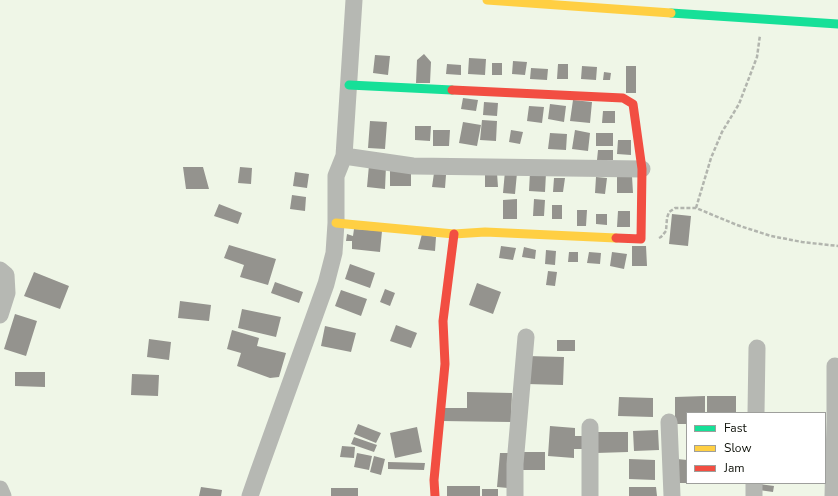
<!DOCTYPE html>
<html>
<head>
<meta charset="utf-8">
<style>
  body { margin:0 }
  #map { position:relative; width:838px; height:496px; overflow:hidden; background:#eff6e7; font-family:"Nunito Sans",sans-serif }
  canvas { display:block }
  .legend { position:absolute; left:686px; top:412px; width:140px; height:72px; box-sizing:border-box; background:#fff; border:1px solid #9e9f9c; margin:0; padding:5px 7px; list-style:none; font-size:12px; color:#0d1008 }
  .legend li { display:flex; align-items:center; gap:8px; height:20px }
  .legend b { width:20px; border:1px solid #9e9f9c }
</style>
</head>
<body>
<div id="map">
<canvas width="838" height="496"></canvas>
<ul class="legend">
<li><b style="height:5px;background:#16e098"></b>Fast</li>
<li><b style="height:5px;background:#ffcf43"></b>Slow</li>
<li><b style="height:5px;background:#f24e42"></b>Jam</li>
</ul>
</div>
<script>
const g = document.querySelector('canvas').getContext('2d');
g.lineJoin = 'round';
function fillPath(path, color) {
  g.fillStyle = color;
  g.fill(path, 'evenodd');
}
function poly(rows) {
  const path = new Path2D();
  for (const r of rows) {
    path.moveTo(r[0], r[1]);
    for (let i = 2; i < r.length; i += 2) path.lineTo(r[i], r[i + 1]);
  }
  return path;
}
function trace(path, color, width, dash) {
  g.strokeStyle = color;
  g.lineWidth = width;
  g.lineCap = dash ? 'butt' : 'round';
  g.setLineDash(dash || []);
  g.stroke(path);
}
fillPath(poly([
  [424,54,431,62,430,83,416,83,417,60],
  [375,55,390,56,388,75,373,73],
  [469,58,486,59,485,75,468,74],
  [513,61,527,62,525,75,512,74],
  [492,63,502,63,502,75,492,75],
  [447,64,461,65,461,75,446,74],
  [558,64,568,64,568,79,557,79],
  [582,66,597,67,596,80,581,79],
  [626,66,636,66,636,93,626,93],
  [531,68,548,69,547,80,530,79],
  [604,72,611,73,610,80,603,80],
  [463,98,478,100,476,111,461,109],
  [573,100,592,102,590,123,570,121],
  [484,102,498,103,497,116,483,115],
  [550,104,566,106,564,122,548,119],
  [529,106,544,107,542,123,527,121],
  [603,111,615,111,615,123,602,123],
  [482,120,497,121,496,141,480,140],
  [370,121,387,122,385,149,368,148],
  [463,122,481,125,477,146,459,143],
  [415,126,431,126,430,141,415,140],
  [433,130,450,130,449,146,433,146],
  [511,130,523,132,520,144,509,142],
  [575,130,590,133,588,151,572,149],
  [550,133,567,134,566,150,548,149],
  [596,133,613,133,613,146,596,146],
  [618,140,631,140,631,155,617,154],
  [598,150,613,150,613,160,597,160],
  [369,165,386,166,385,189,367,187],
  [183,167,203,167,209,189,186,189],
  [240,167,252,168,251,184,238,183],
  [390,169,411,169,411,186,390,186],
  [505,171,517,173,515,194,503,193],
  [295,172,309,174,307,188,293,186],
  [530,172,546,173,545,192,529,191],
  [434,173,446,175,445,188,432,187],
  [497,173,498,187,485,187,485,174],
  [617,176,632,176,633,193,617,193],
  [596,177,607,178,605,194,595,193],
  [554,178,565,178,563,192,553,192],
  [292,195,306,197,305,211,290,209],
  [517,199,517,219,503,219,503,200],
  [534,199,545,200,544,216,533,216],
  [219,204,242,213,238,224,214,216],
  [552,205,562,205,562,219,552,219],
  [577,210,587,210,586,226,577,226],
  [618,211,630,211,630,227,617,227],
  [596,214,607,214,607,225,596,224],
  [672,214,691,216,688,246,669,244],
  [354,229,382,231,380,252,352,249,352,241,346,241,347,234,353,236],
  [422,234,436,237,435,251,418,249],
  [229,245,276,259,268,285,240,277,244,265,224,258],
  [501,246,516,248,513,260,499,258],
  [632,246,646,246,647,266,632,266],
  [524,247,536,250,535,259,522,257],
  [546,250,556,251,555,265,545,264],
  [569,252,578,252,578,262,568,262],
  [589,252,601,253,600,264,587,263],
  [612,252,627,254,624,269,610,266],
  [350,264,375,273,370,288,345,279],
  [548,271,557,272,555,286,546,285],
  [34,272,69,286,60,309,24,296],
  [275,282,303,292,299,303,271,293],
  [477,283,501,292,493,314,469,305],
  [385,289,395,293,390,306,380,302],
  [341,290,367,299,361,316,335,306],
  [180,301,211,305,209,321,178,318],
  [242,309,281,317,276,337,238,328],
  [15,314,37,321,26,356,4,349],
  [396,325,417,333,411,348,390,341],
  [325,326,356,333,351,352,321,346],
  [232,330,259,338,257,346,286,353,279,377,270,378,237,366,241,353,227,349],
  [149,339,171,342,169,360,147,357],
  [557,340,575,340,575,351,557,351],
  [527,356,564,357,563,385,527,384],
  [15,372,45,372,45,387,15,386],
  [132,374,159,375,158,396,131,395],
  [467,392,512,393,511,422,442,421,442,408,467,408],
  [705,396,705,413,687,413,687,424,675,424,675,397],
  [707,396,736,396,736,413,707,413],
  [619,397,653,398,653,417,618,416],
  [358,424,381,433,376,443,354,434],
  [550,426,575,428,575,436,586,436,585,449,574,449,574,458,548,456],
  [417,427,422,452,395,458,390,433],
  [658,430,659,450,634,451,633,431],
  [595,432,628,432,628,452,596,453],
  [354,437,377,445,374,452,351,444],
  [342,446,355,447,354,458,340,457],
  [522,452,545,452,545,470,522,470],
  [357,453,372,456,369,470,354,467],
  [500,453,511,453,508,488,497,487],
  [374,456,385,459,381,475,370,472],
  [629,459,655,460,655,480,629,479],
  [677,459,687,460,687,483,677,483],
  [388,462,425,463,424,470,388,469],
  [759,484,774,486,773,492,759,490],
  [447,486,480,486,480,496,447,496],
  [201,487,222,490,221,496,199,496],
  [629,487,656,487,657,496,629,496],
  [331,488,358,488,358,496,331,496],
  [482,489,498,489,498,496,482,496]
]), '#94938e');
trace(poly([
  [696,208,711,158,722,132,739,104,757,57,760,35],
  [659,238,661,237,666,231,667,218,669,212,675,208,696,208,737,225,771,236,802,242,838,246]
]), '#b2b5ae', 2.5, [4, 2]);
trace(poly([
  [344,156,413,166,642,169],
  [0,270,6,275,7,293,0,315],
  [756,413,757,348],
  [669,422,672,496],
  [590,427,590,496],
  [0,489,3,496],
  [250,496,258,473,326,284,334,253,336,223,336,176,344,156,354,0],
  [515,496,515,464,526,337],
  [754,496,754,483],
  [833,496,835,421,835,366]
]), '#b6b8b3', 17);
trace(poly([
  [671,13,838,24],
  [349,85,452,90]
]), '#16e098', 9);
trace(poly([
  [487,0,671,13],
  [336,223,454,234,485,232,616,238]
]), '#ffcf43', 9);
trace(poly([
  [452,90,623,98,633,104,642,169,641,239,616,238],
  [435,496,434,480,445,364,443,321,454,234]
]), '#f24e42', 9);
</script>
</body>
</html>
